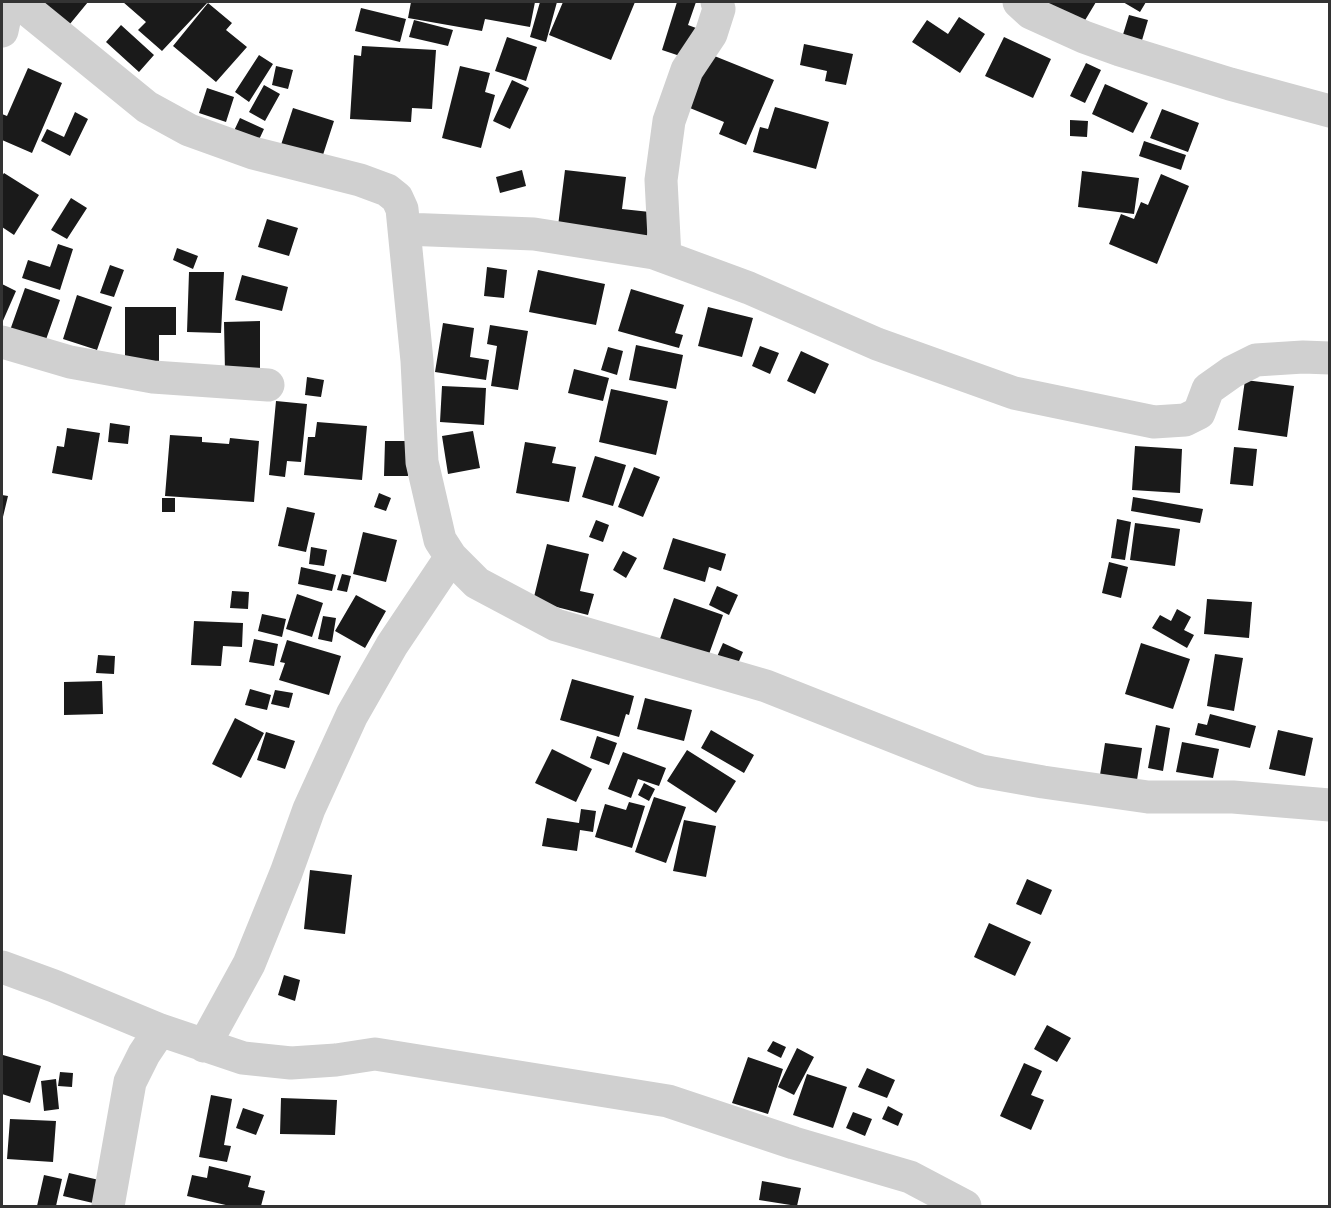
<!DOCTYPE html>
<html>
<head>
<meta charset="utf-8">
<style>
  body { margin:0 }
  #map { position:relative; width:1331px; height:1208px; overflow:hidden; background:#fff; font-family:Jost,sans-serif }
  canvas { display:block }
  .frame { position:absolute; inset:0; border:3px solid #333; pointer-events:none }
</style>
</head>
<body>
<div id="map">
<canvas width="1331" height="1208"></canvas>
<div class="frame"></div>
</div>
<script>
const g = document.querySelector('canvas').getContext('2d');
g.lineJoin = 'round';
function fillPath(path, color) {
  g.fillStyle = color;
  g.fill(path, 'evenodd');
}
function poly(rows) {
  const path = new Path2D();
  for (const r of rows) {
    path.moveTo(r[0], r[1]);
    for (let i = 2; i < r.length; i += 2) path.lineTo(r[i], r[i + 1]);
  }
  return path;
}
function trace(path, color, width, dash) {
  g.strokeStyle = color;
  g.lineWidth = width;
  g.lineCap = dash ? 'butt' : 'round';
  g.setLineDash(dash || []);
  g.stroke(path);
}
fillPath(poly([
  [44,2,88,2,65,30,38,9],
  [123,2,208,2,162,51,138,30,146,22],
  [411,2,535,2,530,27,485,19,482,31,408,18],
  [540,2,557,2,546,42,530,37],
  [563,2,635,2,611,60,549,35],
  [677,2,696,2,688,25,696,28,686,58,662,50],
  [1039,2,1096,2,1081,27],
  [1123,2,1146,2,1140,12],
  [208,3,232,23,226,30,247,47,216,82,173,46],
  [361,8,406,19,400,42,355,31],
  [1129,15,1148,20,1140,47,1121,41],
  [959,17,985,34,960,73,912,42,927,20,948,34],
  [414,20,453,30,448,46,409,37],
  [121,25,154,55,139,72,106,42],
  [507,37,537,47,526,81,495,71],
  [1004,37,1051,59,1033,98,985,76],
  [804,44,853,54,846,85,825,81,827,71,800,65],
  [362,46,436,50,432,109,412,108,411,122,350,119,354,55,361,56],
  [707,53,774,80,746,145,719,134,724,122,685,106],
  [259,55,273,64,249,102,235,92],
  [1086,63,1101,70,1085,103,1070,96],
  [276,66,293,70,288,89,272,85],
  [460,66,490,73,485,92,495,95,481,148,442,138],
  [28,68,62,83,32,153,2,140,2,114,7,116],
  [512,80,529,88,510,129,493,121],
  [1105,84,1148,103,1133,133,1092,114],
  [264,85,280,94,265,121,249,112],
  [207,88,234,97,226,122,199,113],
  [775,107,829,122,816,169,753,152,760,127,768,129],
  [293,108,334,121,321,161,280,148],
  [1162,109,1199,123,1188,152,1150,138],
  [75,112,88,119,70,156,41,141,47,129,64,137],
  [240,118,264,129,257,144,233,133],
  [1070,120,1088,121,1087,137,1070,136],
  [1144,141,1186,155,1181,170,1139,156],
  [522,170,526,186,500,193,496,177],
  [565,170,626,177,622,209,650,212,647,237,558,226],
  [1082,171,1139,178,1134,214,1078,207],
  [4,173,39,195,14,235,2,227,2,176],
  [1161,174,1189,186,1157,264,1109,244,1121,214,1134,219,1141,202,1148,205],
  [71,198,87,208,67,239,51,230],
  [267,219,298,228,289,256,258,247],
  [58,244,73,249,60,290,22,278,28,260,50,267],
  [177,248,198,256,193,269,173,260],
  [110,265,124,270,114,297,100,293],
  [487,267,507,270,504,298,484,296],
  [538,270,605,284,596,325,529,312],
  [189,272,224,272,221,333,187,332],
  [242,275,288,287,282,311,235,300],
  [2,284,16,291,2,323],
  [25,288,60,300,43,348,8,336],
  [631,289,684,305,675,333,683,335,679,348,618,331],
  [77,295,112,307,97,350,63,339],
  [125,307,176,307,176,335,159,335,159,364,125,364],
  [708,307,753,318,742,357,698,346],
  [260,321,260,371,225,372,224,322],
  [443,323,474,328,470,357,489,360,486,380,435,372],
  [490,325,528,331,518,390,491,386,497,346,487,344],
  [636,345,683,355,676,389,629,380],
  [760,346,779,353,770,374,752,366],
  [608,347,623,351,617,375,601,370],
  [801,351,829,364,815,394,787,381],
  [574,369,609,378,603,401,568,393],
  [307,377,324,380,321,397,305,395],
  [1245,380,1294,386,1287,437,1238,430],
  [442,386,486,388,484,425,440,422],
  [611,389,668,401,656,455,599,442],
  [276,401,307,404,301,462,287,461,285,477,269,475],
  [317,422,367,426,362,480,304,475,308,437,315,437],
  [110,423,130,426,128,444,108,442],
  [67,428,100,433,92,480,52,473,57,446,64,447],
  [473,431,480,468,448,474,442,436],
  [170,435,202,437,202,442,229,444,230,438,259,441,254,502,165,496],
  [385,441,408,441,408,476,384,476],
  [525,442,556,447,552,463,576,467,569,502,516,493],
  [1135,446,1182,449,1180,493,1132,490],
  [1234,447,1257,449,1253,486,1230,484],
  [595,456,626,465,613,506,582,497],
  [634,467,660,477,643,517,618,507],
  [379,493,391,498,386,511,374,507],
  [2,495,8,496,2,521],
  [1133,497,1203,509,1200,523,1131,511],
  [162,498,175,498,175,512,162,512],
  [287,507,315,513,306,552,278,546],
  [1117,519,1131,522,1125,560,1111,558],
  [596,520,609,525,603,542,589,537],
  [1135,523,1180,529,1175,566,1130,560],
  [363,532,397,540,386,582,353,574],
  [673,538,726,554,721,571,709,567,705,582,663,569],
  [547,544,589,554,580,591,594,594,588,615,533,601],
  [311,547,327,550,324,566,309,564],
  [623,551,637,558,626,578,613,570],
  [1109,562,1128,567,1121,598,1102,593],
  [301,567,336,575,332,591,298,584],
  [342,574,351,576,347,592,337,590],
  [717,586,738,595,729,615,709,605],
  [232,591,249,592,248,609,230,608],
  [297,594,323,603,312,637,286,629],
  [356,595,386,611,365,648,335,631],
  [674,598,723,615,708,657,660,639],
  [1207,599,1252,602,1249,638,1204,634],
  [1177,609,1191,617,1184,630,1194,635,1187,648,1152,628,1160,615,1171,621],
  [262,614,286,619,282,637,258,631],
  [323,616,336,618,332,642,318,639],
  [194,621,243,623,242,647,223,646,221,666,191,665],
  [254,639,278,644,274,666,249,662],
  [287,640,341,656,329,695,279,680,285,663,280,662],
  [723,643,743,652,736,668,716,659],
  [1141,643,1190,659,1173,709,1125,694],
  [1215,654,1243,658,1234,711,1207,706],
  [98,655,115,656,114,674,96,673],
  [572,679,634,696,629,715,626,714,619,737,560,720],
  [102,681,103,714,64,715,64,682],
  [250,689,271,695,267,710,245,705],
  [275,690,293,693,289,708,271,704],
  [645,698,692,710,684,741,637,729],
  [1210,714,1256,726,1250,748,1195,735,1198,723,1207,725],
  [235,718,264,733,241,778,212,764],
  [1156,725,1170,728,1163,771,1148,768],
  [711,730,754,755,744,773,701,748],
  [1278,730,1313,738,1305,776,1269,769],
  [266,732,295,741,285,769,257,760],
  [597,736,617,743,609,765,590,758],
  [1182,742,1219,749,1213,778,1176,772],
  [1105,743,1142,748,1137,780,1100,775],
  [552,749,592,769,576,802,535,783],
  [687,750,736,781,716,813,667,781],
  [623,752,666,768,659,786,638,779,631,798,608,789],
  [644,783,655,789,649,801,638,795],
  [654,797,686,807,666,863,635,852],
  [629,802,645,806,632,848,595,837,605,804,626,810],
  [581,809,596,811,593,832,580,830,577,851,542,846,547,818,579,823],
  [684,820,716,826,706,877,673,871],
  [310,870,352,875,345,934,304,929],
  [1027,879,1052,890,1041,915,1016,904],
  [989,923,1031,942,1015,976,974,957],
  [284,975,300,980,295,1001,278,995],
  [1047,1025,1071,1038,1057,1062,1034,1049],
  [773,1041,786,1047,781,1058,767,1051],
  [797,1048,814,1057,794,1095,778,1087],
  [3,1055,41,1066,30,1103,2,1094],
  [748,1057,783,1069,768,1114,732,1103],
  [1024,1063,1042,1071,1031,1095,1044,1100,1031,1130,1000,1116],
  [867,1068,895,1080,887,1098,858,1087],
  [60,1072,73,1073,72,1087,58,1086],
  [807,1074,847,1087,833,1128,793,1115],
  [56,1079,59,1109,44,1111,41,1081],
  [211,1095,232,1099,224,1145,231,1146,227,1162,199,1157],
  [281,1098,337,1100,335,1135,280,1134],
  [888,1106,903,1114,898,1126,882,1119],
  [243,1108,264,1115,256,1135,236,1128],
  [853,1112,872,1119,865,1136,846,1128],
  [10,1119,56,1121,53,1162,7,1159],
  [209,1166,251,1176,248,1187,265,1191,261,1206,230,1206,187,1196,192,1175,207,1178],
  [69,1173,99,1180,93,1203,63,1196],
  [44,1175,62,1179,56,1206,37,1206],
  [762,1181,801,1188,797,1206,759,1200]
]), '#1a1a1a');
trace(poly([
  [18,2,147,107,189,130,253,153,360,180,387,190,397,198,402,209,417,361,422,462,440,540,451,557,477,583,556,625,766,686,981,771,1043,782,1148,797,1233,797,1330,805],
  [1019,2,1031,13,1084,37,1120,50,1230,84,1330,111],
  [2,31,8,2],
  [404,229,534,234,654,253,749,288,877,344,1014,393,1154,422,1185,420,1199,413,1208,389,1232,372,1256,360,1303,357,1330,358],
  [665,257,661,180,669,121,687,70,711,34,719,9,717,2],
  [2,342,70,362,153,377,268,385],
  [2,967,54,986,160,1030,243,1058,291,1063,336,1060,375,1054,668,1101,794,1143,910,1177,965,1206],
  [204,1046,249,964,286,873,309,809,352,715,392,645,451,557],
  [108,1206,130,1082,144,1054,160,1030]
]), '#d0d0d0', 33);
</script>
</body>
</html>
